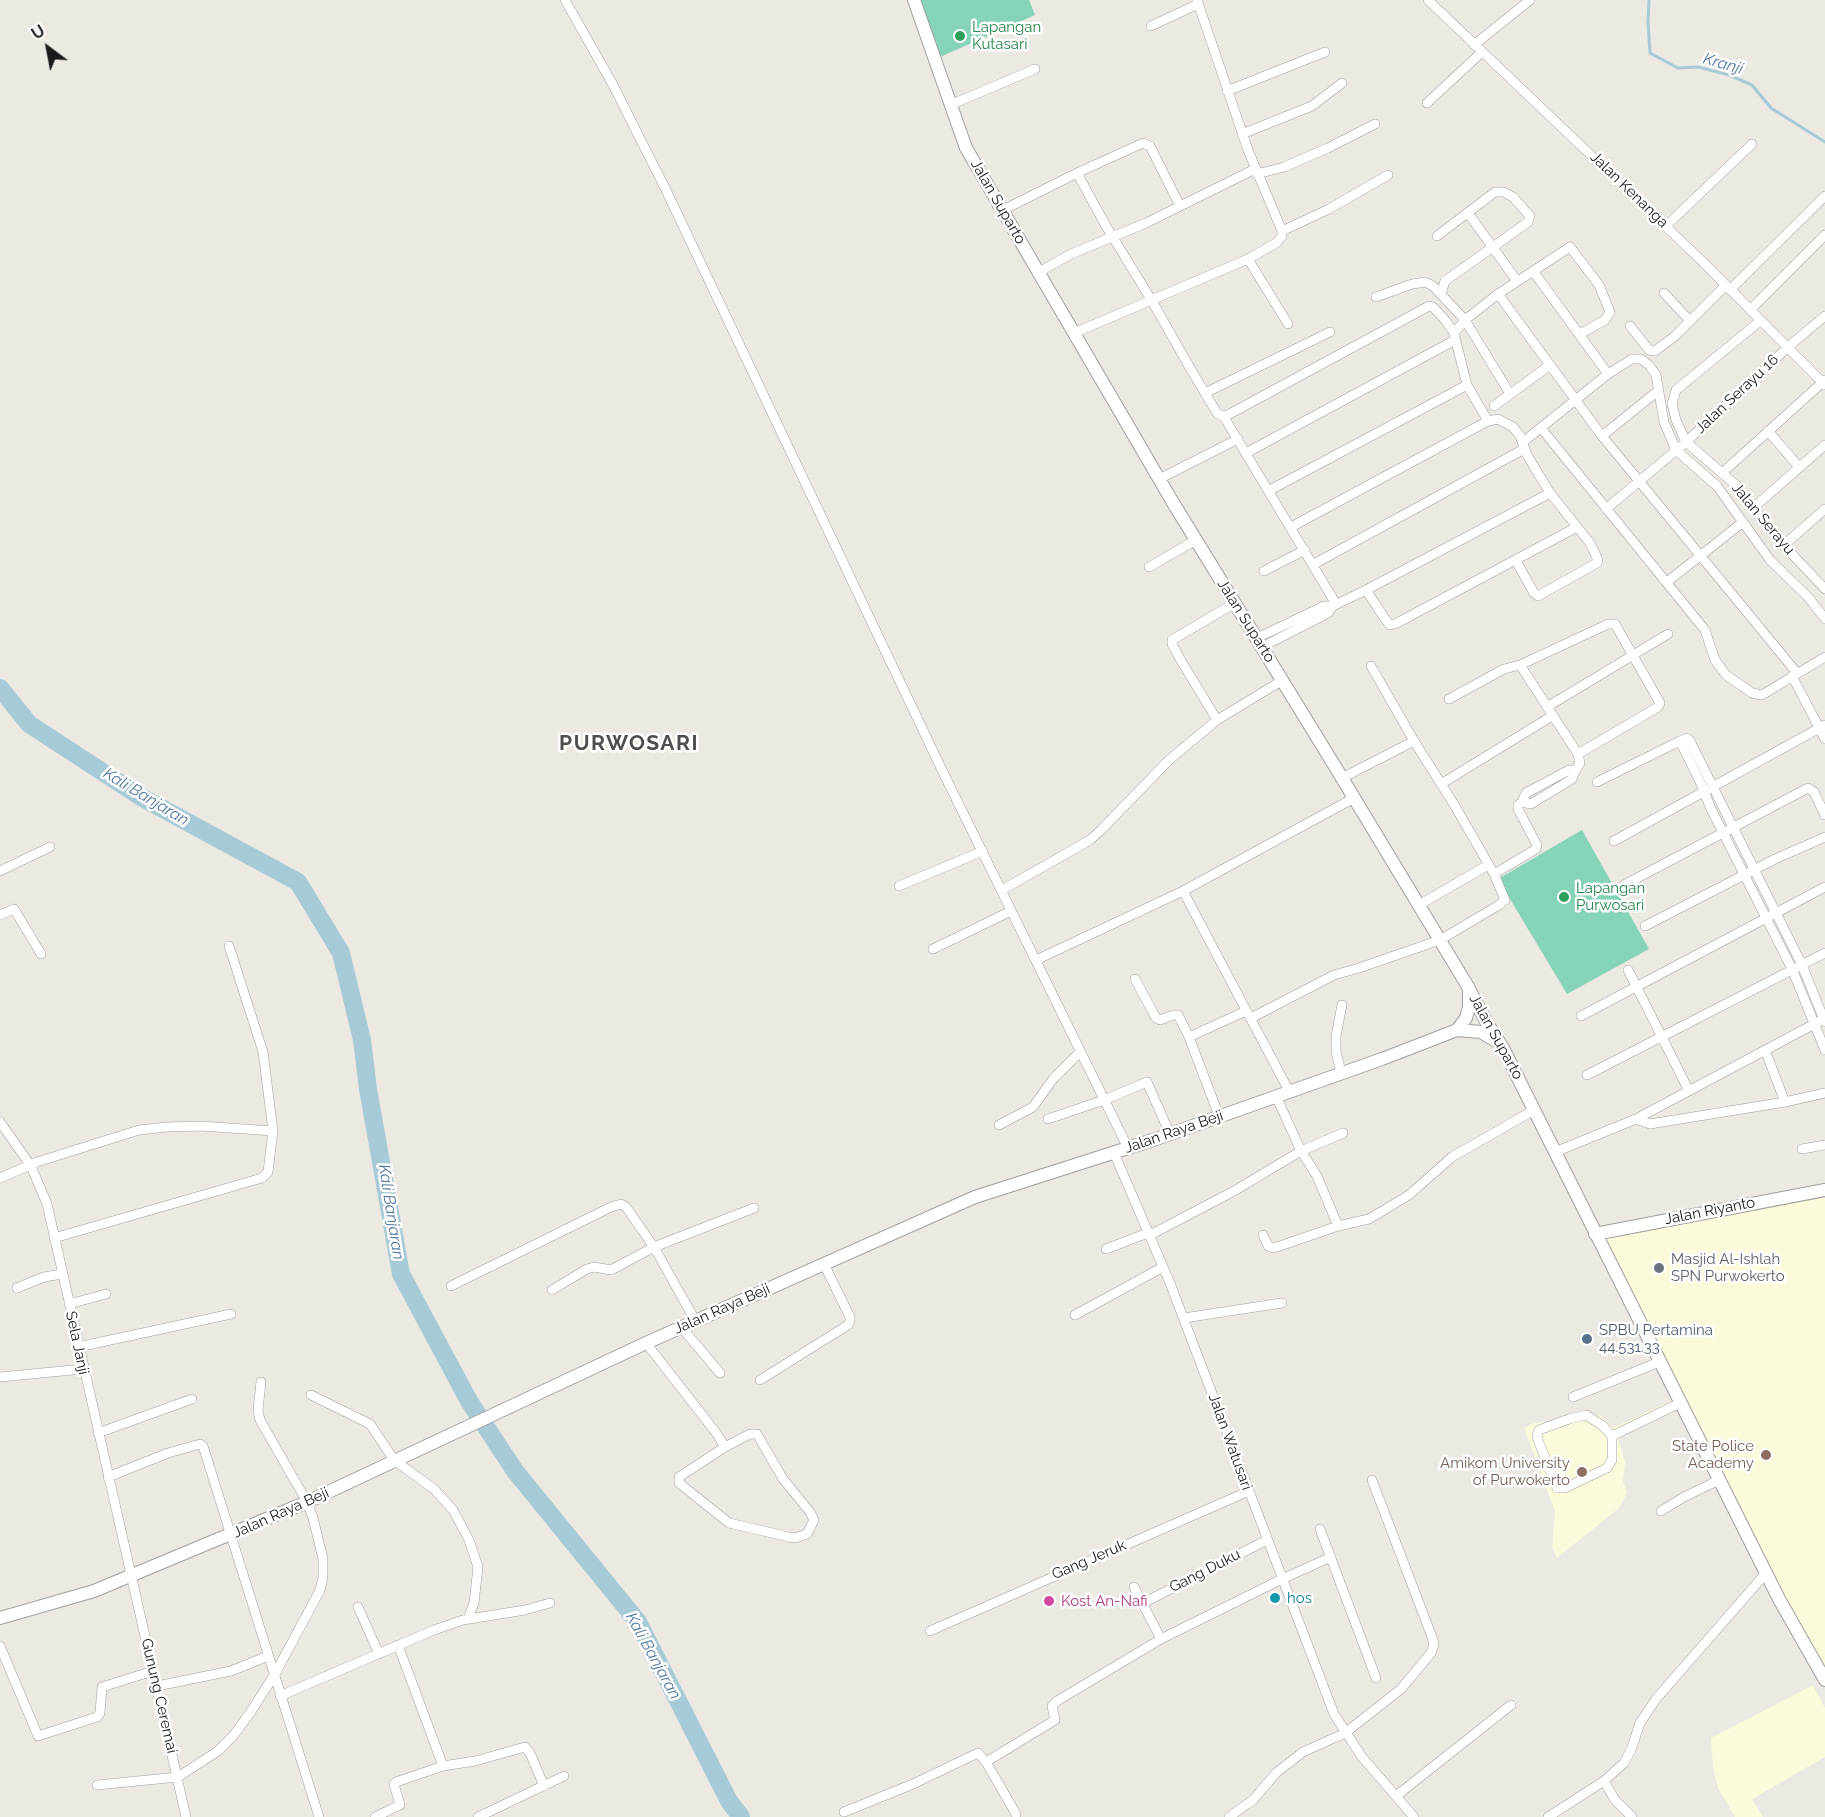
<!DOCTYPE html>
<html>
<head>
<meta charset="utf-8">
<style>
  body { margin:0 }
  #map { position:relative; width:1825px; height:1817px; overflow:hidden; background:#ece9e2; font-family:Raleway,sans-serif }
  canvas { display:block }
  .north { position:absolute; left:18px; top:18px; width:60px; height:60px; -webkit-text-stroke:4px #fff; paint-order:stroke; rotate:328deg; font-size:16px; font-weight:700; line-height:24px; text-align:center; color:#1b1b1b }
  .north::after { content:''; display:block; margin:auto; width:21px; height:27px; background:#1b1b1b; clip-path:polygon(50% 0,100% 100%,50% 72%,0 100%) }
</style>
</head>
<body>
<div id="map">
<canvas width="1825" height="1817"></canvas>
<div class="north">U</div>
</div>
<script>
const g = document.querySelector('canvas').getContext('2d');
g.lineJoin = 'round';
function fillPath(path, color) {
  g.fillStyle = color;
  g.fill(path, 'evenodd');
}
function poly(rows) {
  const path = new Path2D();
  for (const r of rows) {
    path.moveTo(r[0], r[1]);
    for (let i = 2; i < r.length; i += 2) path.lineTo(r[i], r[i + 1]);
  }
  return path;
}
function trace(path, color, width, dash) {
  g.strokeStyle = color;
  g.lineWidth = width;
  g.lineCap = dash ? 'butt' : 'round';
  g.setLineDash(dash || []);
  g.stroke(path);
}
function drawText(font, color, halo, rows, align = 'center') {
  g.font = font + ' Raleway,sans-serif';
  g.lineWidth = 5;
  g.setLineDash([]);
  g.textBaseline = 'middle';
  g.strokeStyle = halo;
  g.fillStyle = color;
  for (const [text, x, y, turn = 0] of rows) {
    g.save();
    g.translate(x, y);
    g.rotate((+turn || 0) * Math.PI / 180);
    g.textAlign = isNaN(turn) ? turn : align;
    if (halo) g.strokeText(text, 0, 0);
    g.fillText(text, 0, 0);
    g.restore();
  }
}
fillPath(poly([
  [1825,1190,1825,1680,1595,1234],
  [1671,1401,1676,1411,1618,1438,1625,1463,1623,1481,1627,1493,1619,1508,1557,1558,1552,1548,1555,1511,1524,1428,1535,1423,1567,1421,1599,1415,1613,1428],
  [1813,1685,1825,1708,1825,1757,1752,1799,1763,1817,1735,1817,1718,1788,1713,1768,1711,1738]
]), '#fbfbdb');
fillPath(poly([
  [921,0,1029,0,1035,15,940,57],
  [1582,830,1649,949,1567,994,1498,879]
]), '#86d4b7');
trace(poly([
  [1649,0,1648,22,1650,53,1678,68,1698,67,1729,75,1752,85,1771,108,1825,142]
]), '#a6cad6', 3);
trace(poly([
  [0,688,29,724,141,797,298,882,341,953,362,1040,368,1089,401,1274,469,1401,515,1471,638,1622,729,1801,741,1817]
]), '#a6cad6', 18);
const minor = poly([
  [565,0,612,83,665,188,941,768,1128,1148],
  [1428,0,1703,262,1825,385],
  [1151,26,1198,4],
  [1474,45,1530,0],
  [1227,91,1325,52],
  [1427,103,1482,52],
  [950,105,1035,69],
  [1242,134,1312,106,1342,83],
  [1077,173,1106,226,1152,301,1190,368,1217,413,1224,417],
  [1257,174,1284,167,1328,148,1375,124],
  [1003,210,1077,173,1143,143,1150,146,1180,206],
  [1468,213,1517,281],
  [1666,226,1752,144],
  [1282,231,1329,209,1388,175],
  [1437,236,1495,192,1503,192,1513,197,1530,216,1528,222,1445,281,1441,294],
  [1248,259,1288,324],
  [1533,271,1608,374],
  [1039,272,1071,254,1146,223,1255,169],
  [1730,290,1825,196],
  [1664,293,1690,321],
  [1498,294,1602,436,1797,673],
  [1376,297,1412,284,1425,282,1433,286,1465,320,1510,394],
  [1750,310,1825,235],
  [1760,321,1676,390,1672,404,1676,420,1686,442,1736,485,1773,534,1825,589],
  [1630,326,1649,350,1655,351,1675,336,1726,285],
  [1074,333,1248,259,1276,243,1282,236,1282,231,1248,150,1197,0],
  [1454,333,1465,320,1498,294,1570,247,1599,285,1610,312,1605,320,1580,334],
  [1205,393,1330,332],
  [1494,406,1550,365],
  [1541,428,1705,630,1715,660,1726,675,1752,693,1762,695,1825,657],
  [1768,431,1799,467],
  [1602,436,1659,390],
  [1523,442,1608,374,1632,359,1641,359,1649,365,1656,375,1664,422,1676,450,1717,486,1770,560,1809,598,1825,619],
  [1246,453,1455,340],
  [1722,473,1825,380],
  [1159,479,1238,439],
  [1270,490,1467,385],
  [1753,508,1825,445],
  [1606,509,1686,442,1788,347,1825,316],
  [1291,527,1488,421],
  [1783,546,1825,509],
  [1314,564,1524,449],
  [1149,567,1196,540],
  [1264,571,1305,550],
  [1667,582,1743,522],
  [1366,590,1385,619,1390,625,1397,623,1577,527],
  [1336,604,1224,417,1429,306,1433,307,1446,321,1454,333,1467,385,1488,421,1498,419,1513,427,1520,436,1527,455,1550,493,1590,543,1598,560,1597,563,1538,596,1534,593,1516,561],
  [1257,638,1324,606,1333,606,1366,590,1550,493],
  [1262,647,1328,613,1333,606],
  [1520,665,1578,754,1580,763,1575,771],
  [1371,666,1414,741],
  [1792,676,1825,739],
  [1449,699,1504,669,1520,665,1591,632,1608,624,1615,624,1660,703,1658,707,1578,754],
  [1547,707,1668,634],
  [1217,720,1180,659,1172,644,1172,640,1235,603],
  [1569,770,1575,771,1572,779,1531,804,1522,802,1526,793,1569,770],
  [1597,782,1680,741],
  [1441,784,1552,716],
  [1614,841,1825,725],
  [0,871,50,847],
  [1494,874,1536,849,1537,845,1518,809,1518,805,1522,802],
  [899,886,983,851],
  [1622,886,1808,788,1814,792,1825,815],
  [1002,890,1090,840,1101,830,1169,760,1217,720,1283,680],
  [1183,891,1289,1091],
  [1419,905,1488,865],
  [0,915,14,909,41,954],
  [1645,926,1775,859,1825,837],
  [933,949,1011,911],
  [1036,960,1183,891,1354,798],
  [1628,970,1689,1091],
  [1135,979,1156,1018,1160,1020,1173,1015,1178,1015,1189,1037,1219,1116],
  [1581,1016,1825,887],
  [1251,1018,1334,975,1359,968,1440,940,1499,905,1505,900,1494,874,1455,806,1414,741,1342,778],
  [1825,1022,1802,965,1690,741,1687,738,1680,741,1702,786,1711,809,1792,969,1825,1050],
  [1189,1037,1246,1011],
  [1765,1050,1785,1102],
  [1341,1073,1336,1051,1336,1036,1342,1005],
  [1587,1075,1825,953],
  [1048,1119,1104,1100,1147,1082,1170,1134],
  [1636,1119,1650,1124,1785,1102,1825,1093],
  [0,1122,31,1166,47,1204,186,1817],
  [999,1125,1033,1107,1053,1079,1080,1052],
  [1802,1149,1825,1145],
  [1555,1152,1636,1119,1818,1022],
  [1114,1153,1170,1283,1334,1714,1362,1757,1414,1817],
  [0,1178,37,1162,139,1130,167,1127,201,1126,273,1131],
  [1338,1226,1317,1176,1301,1151,1343,1133],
  [1263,1235,1268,1246,1274,1248,1338,1226,1369,1219,1409,1195,1452,1157,1534,1110],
  [54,1238,262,1178,268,1172,273,1131,263,1052,229,946],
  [1106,1249,1145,1234,1154,1233,1234,1191,1301,1151,1276,1096],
  [451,1286,611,1207,621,1204,626,1207,654,1247,696,1322],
  [17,1288,44,1277,62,1274],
  [552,1290,587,1269,594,1267,611,1270,654,1247,754,1208],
  [69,1304,106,1294],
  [1075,1315,1163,1267],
  [1184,1318,1282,1303],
  [682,1328,720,1373],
  [646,1343,717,1434,725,1447,679,1477,679,1483,729,1523,789,1537,795,1538,807,1534,814,1520,810,1512,783,1479,757,1434,750,1434,725,1447],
  [78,1347,231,1314],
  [0,1377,83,1369],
  [760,1380,848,1325,850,1321,850,1317,824,1264],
  [311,1395,370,1424,394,1460,434,1489,453,1510,469,1540,478,1567,474,1603,468,1619],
  [1573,1397,1659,1362],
  [98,1433,192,1399],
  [1612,1436,1603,1426,1586,1415,1569,1419,1539,1430,1537,1435,1538,1440,1557,1488,1565,1488,1607,1468,1612,1460,1612,1436,1680,1403],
  [108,1477,168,1453,200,1444,203,1446,319,1817],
  [1661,1511,1684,1497,1719,1480],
  [1320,1529,1376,1678],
  [1134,1587,1161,1639],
  [1143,1603,1267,1540],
  [358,1607,379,1654],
  [930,1631,1249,1491],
  [398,1645,443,1766,475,1761,525,1747,530,1753,544,1786],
  [0,1646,38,1736,97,1717,100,1713,102,1687,153,1671],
  [157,1686,231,1671,268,1656],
  [280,1696,434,1630,463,1620,525,1610,550,1603],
  [986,1762,1055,1720,1052,1706,1057,1701,1161,1639,1282,1579,1331,1557],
  [1604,1781,1615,1800,1632,1817],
  [97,1785,178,1777,218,1751,233,1736,250,1713,275,1674,320,1590,323,1577,323,1559,313,1518,307,1502,260,1420,258,1410,261,1382],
  [1396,1796,1511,1705],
  [844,1812,913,1784,978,1753,986,1762,1016,1814],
  [375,1817,400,1805,394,1784,396,1782,443,1766],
  [478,1817,564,1776],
  [1229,1817,1253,1800,1276,1773,1303,1752,1345,1733,1401,1689,1431,1653,1434,1644,1432,1637,1372,1480],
  [1548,1817,1604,1781,1624,1763,1631,1750,1640,1723,1656,1699,1766,1573]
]);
const tertiary = poly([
  [914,0,966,148,1172,501,1339,773,1467,985,1487,1023,1503,1048,1779,1599,1825,1680],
  [1457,1030,1466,1018,1469,1007,1469,993],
  [1595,1234,1825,1190],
  [0,1618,94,1591,307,1502,646,1343,975,1197,1156,1139,1382,1059,1457,1030,1481,1032,1496,1041]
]);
trace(minor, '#9f9f9f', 10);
trace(tertiary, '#9f9f9f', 14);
trace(minor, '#fff', 9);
trace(tertiary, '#fff', 12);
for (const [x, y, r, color] of [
  [960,36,6,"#2e9e5b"],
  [1564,897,6,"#2e9e5b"],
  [1659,1268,6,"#6b7280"],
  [1587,1339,6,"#5c6f8a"],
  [1766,1455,6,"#8d6e63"],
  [1582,1472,6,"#8d6e63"],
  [1275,1598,6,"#0f9aa8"],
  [1049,1601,6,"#d1479c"]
]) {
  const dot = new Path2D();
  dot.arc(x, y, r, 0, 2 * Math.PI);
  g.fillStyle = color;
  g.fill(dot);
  trace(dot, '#fff', 2);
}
drawText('15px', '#27864d', '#fff', [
  ["Lapangan",972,27],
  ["Kutasari",972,44],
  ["Lapangan",1576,888],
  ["Purwosari",1576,905]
], 'left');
drawText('15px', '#1b1b1b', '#fff', [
  ["Jalan Kenanga",1629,190,44],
  ["Jalan Suparto",998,202,60],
  ["Jalan Serayu 16",1737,394,-43],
  ["Jalan Serayu",1763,519,50],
  ["Jalan Suparto",1246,621,58],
  ["Jalan Suparto",1496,1037,61],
  ["Jalan Raya Beji",1174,1132,-19],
  ["Jalan Riyanto",1710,1211,-11],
  ["Jalan Raya Beji",722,1309,-24],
  ["Sela Janji",77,1343,78],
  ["Jalan Watusari",1230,1442,70],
  ["Jalan Raya Beji",281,1513,-24],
  ["Gang Jeruk",1089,1560,-23],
  ["Gang Duku",1205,1571,-27],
  ["Gunung Ceremai",159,1696,77]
]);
drawText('15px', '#5b616d', '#fff', [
  ["Masjid Al-Ishlah",1671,1259],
  ["SPN Purwokerto",1671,1276]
], 'left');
drawText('15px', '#4e5e75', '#fff', [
  ["SPBU Pertamina",1599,1330],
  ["44.531.33",1599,1347]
], 'left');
drawText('15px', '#785e54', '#fff', [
  ["State Police",1754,1446],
  ["Academy",1754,1463],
  ["Amikom University",1570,1463],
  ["of Purwokerto",1570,1480]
], 'right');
drawText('15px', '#0d838f', '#fff', [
  ["hos",1287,1598]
], 'left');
drawText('15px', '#b23c85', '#fff', [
  ["Kost An-Nafi",1061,1601]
], 'left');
drawText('italic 16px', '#5178a1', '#fff', [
  ["Kranji",1723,64,16],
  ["Kali Banjaran",146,797,31],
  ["Kali Banjaran",391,1212,81],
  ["Kali Banjaran",653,1656,61]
]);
g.letterSpacing = '1.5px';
drawText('bold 21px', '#4e4e4e', '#fff', [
  ["PURWOSARI",629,744]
]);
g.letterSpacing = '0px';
</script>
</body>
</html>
